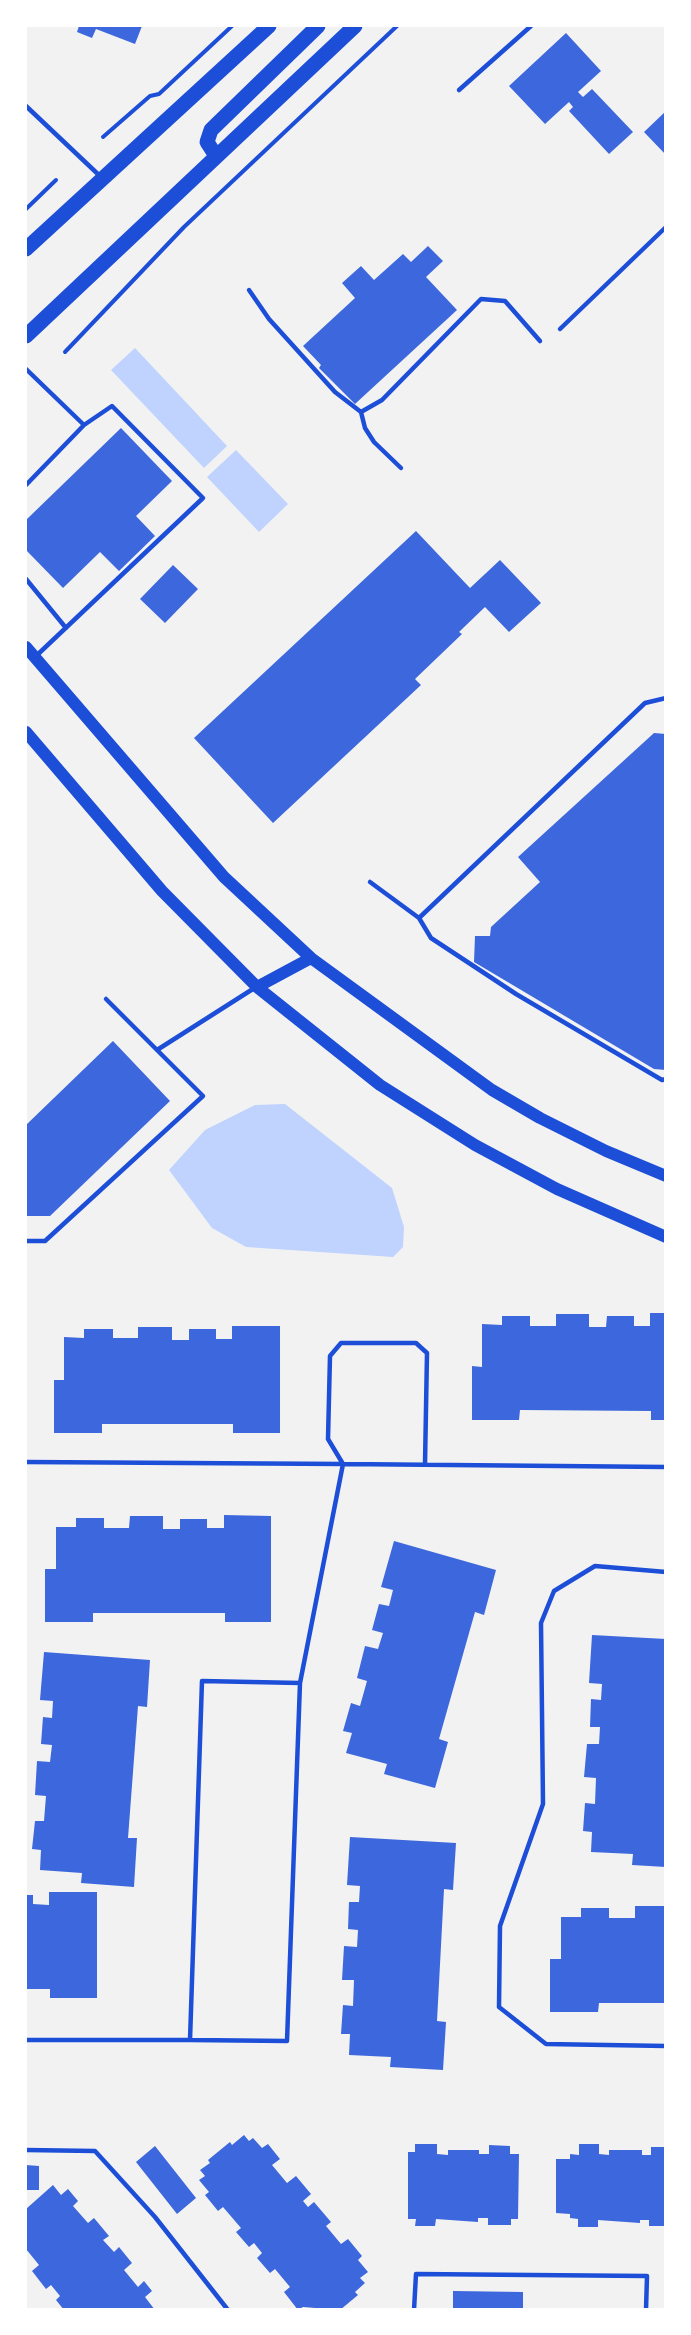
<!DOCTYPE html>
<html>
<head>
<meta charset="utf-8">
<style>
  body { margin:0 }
  #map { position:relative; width:691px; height:2335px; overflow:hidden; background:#f2f2f2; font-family:Signika,sans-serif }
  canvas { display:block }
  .frame { position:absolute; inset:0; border:27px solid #fff; pointer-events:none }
</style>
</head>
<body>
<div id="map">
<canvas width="691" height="2335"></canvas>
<div class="frame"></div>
</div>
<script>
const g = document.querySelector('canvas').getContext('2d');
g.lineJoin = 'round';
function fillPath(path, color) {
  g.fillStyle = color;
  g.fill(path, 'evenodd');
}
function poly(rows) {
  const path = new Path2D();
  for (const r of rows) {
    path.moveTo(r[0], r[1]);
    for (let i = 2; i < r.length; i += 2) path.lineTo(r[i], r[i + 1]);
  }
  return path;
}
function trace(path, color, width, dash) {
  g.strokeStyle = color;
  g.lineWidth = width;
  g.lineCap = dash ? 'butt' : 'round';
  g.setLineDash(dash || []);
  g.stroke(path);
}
fillPath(poly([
  [135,348,227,446,204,468,111,370],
  [236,450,288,504,259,532,207,477],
  [285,1104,392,1188,404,1227,403,1247,393,1257,246,1247,212,1228,169,1170,205,1130,255,1105]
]), '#bfd3fe');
fillPath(poly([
  [79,26,142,26,135,44,96,29,92,38,77,32],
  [566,33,601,71,578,92,583,97,592,89,633,132,609,154,569,111,573,107,569,102,545,124,509,86],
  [666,111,666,155,644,132],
  [428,246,443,261,426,277,457,310,355,404,319,368,321,365,303,346,355,298,342,283,361,266,374,280,403,254,411,262],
  [121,428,172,481,136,516,155,536,119,571,100,552,63,588,26,550,26,520],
  [416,531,470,588,500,560,541,603,509,632,485,607,459,632,462,634,415,679,421,685,273,823,194,738],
  [173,565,198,589,165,623,140,599],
  [654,733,666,734,666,1070,654,1069,474,962,475,936,490,936,491,927,540,882,518,857],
  [113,1041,170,1101,50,1216,26,1216,26,1125],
  [650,1313,666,1313,666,1420,651,1420,651,1411,520,1410,519,1420,472,1420,472,1366,482,1367,482,1324,502,1325,502,1316,530,1316,530,1326,556,1326,556,1314,589,1314,589,1327,606,1327,607,1316,634,1316,634,1326,650,1326],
  [232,1326,280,1326,280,1433,233,1433,233,1424,102,1424,102,1433,54,1433,54,1380,64,1380,64,1337,84,1338,84,1329,113,1329,113,1338,138,1338,138,1327,172,1327,172,1340,189,1340,189,1329,216,1329,216,1339,232,1339],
  [224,1515,271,1516,271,1622,225,1622,225,1613,93,1613,93,1622,45,1622,45,1569,56,1569,56,1527,76,1527,76,1518,104,1518,104,1528,129,1528,130,1516,163,1516,163,1529,180,1529,180,1519,207,1519,207,1528,224,1528],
  [394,1541,496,1570,484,1615,475,1612,439,1739,448,1742,435,1788,384,1774,387,1764,346,1753,352,1733,343,1731,351,1703,360,1706,367,1681,357,1678,365,1646,378,1649,383,1633,372,1630,379,1604,389,1606,393,1590,381,1587],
  [592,1635,666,1639,666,1867,632,1865,633,1854,591,1852,592,1832,583,1831,585,1803,595,1804,596,1778,584,1777,587,1744,599,1744,600,1727,590,1727,591,1699,601,1700,602,1684,589,1683],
  [44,1652,150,1660,147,1707,138,1706,128,1838,137,1838,134,1887,81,1883,82,1873,40,1870,41,1850,32,1849,35,1821,44,1821,46,1796,35,1795,37,1761,50,1762,52,1745,41,1744,43,1717,52,1718,53,1701,40,1700],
  [350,1837,456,1843,453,1890,444,1889,437,2021,446,2022,443,2070,390,2067,391,2057,349,2055,350,2034,341,2034,343,2005,353,2006,354,1980,342,1980,344,1946,357,1947,358,1930,348,1929,349,1902,359,1902,360,1886,347,1885],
  [49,1892,97,1892,97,1998,50,1998,50,1989,26,1989,26,1895,33,1895,33,1904,49,1905],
  [635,1906,666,1906,666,2003,599,2003,598,2012,550,2012,550,1959,561,1959,561,1917,581,1917,581,1908,609,1908,609,1918,635,1918],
  [244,2135,249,2141,253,2138,262,2148,268,2144,280,2159,272,2165,287,2183,296,2176,311,2194,303,2201,308,2207,314,2202,331,2222,326,2226,341,2244,348,2239,362,2256,358,2260,368,2272,360,2278,365,2283,355,2292,358,2295,340,2310,303,2307,298,2310,284,2292,290,2287,275,2269,270,2273,257,2258,262,2253,254,2243,249,2247,236,2232,241,2228,223,2207,218,2211,205,2195,209,2192,199,2180,205,2176,200,2170,210,2163,208,2160,230,2142,232,2145],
  [415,2144,437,2144,437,2154,448,2155,448,2150,479,2150,479,2154,489,2154,489,2145,510,2146,510,2154,519,2154,518,2219,511,2219,511,2225,488,2225,488,2218,478,2218,478,2222,436,2219,435,2226,415,2226,416,2219,408,2219,408,2152,415,2152],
  [579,2144,599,2144,599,2154,609,2155,609,2150,642,2150,642,2155,651,2155,651,2147,666,2147,666,2226,649,2226,649,2220,640,2220,640,2223,598,2220,598,2227,578,2227,578,2219,570,2218,570,2214,556,2213,556,2159,570,2159,570,2154,579,2155],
  [155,2146,196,2198,177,2214,136,2162],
  [26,2165,39,2166,39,2190,26,2190],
  [53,2185,61,2195,68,2189,78,2201,73,2206,88,2223,94,2218,109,2236,103,2240,114,2252,119,2247,132,2263,124,2270,138,2287,144,2281,152,2291,145,2297,155,2310,64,2310,56,2300,60,2296,51,2285,46,2289,32,2271,39,2265,26,2249,26,2209],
  [453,2291,523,2292,523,2310,453,2310]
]), '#3d67dc');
trace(poly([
  [103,137,150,96,159,94,232,26],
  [26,209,56,180],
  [65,352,184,227,397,26]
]), '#1d4ed8', 4);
trace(poly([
  [459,90,531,26],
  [26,106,101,177],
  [249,290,269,319,335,392,361,412,382,400,481,299,505,301,540,341],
  [560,329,666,227],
  [26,369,84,425,112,406,203,498,35,657],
  [361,412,365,428,374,442,401,468],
  [26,485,84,425],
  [26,579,66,628],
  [370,882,419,918,431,938,516,994,662,1080,666,1079],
  [419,918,645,703,666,698],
  [157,1050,256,987],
  [26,1241,45,1241,203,1096,106,999],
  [26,1462,343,1464],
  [343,1464,328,1439,330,1356,341,1343,416,1343,427,1353,425,1464],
  [666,1572,595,1566,554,1591,541,1623,543,1804,500,1926,499,2007,546,2044,666,2046],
  [300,1683,202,1681,190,2040,287,2041,300,1683,343,1464,666,1467],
  [26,2040,190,2040],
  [26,2150,95,2151,155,2217,228,2310],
  [414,2310,416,2274,647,2276,646,2310]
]), '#1d4ed8', 4.5);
trace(poly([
  [26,647,224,877,311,958,492,1090,540,1118,606,1151,666,1176],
  [26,732,162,891,257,987,380,1085,475,1145,557,1189,666,1237],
  [257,987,311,958]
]), '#1d4ed8', 12);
trace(poly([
  [216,156,207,142,211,130,318,26],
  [26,249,269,26],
  [26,336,355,26]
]), '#1d4ed8', 15);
</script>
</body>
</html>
